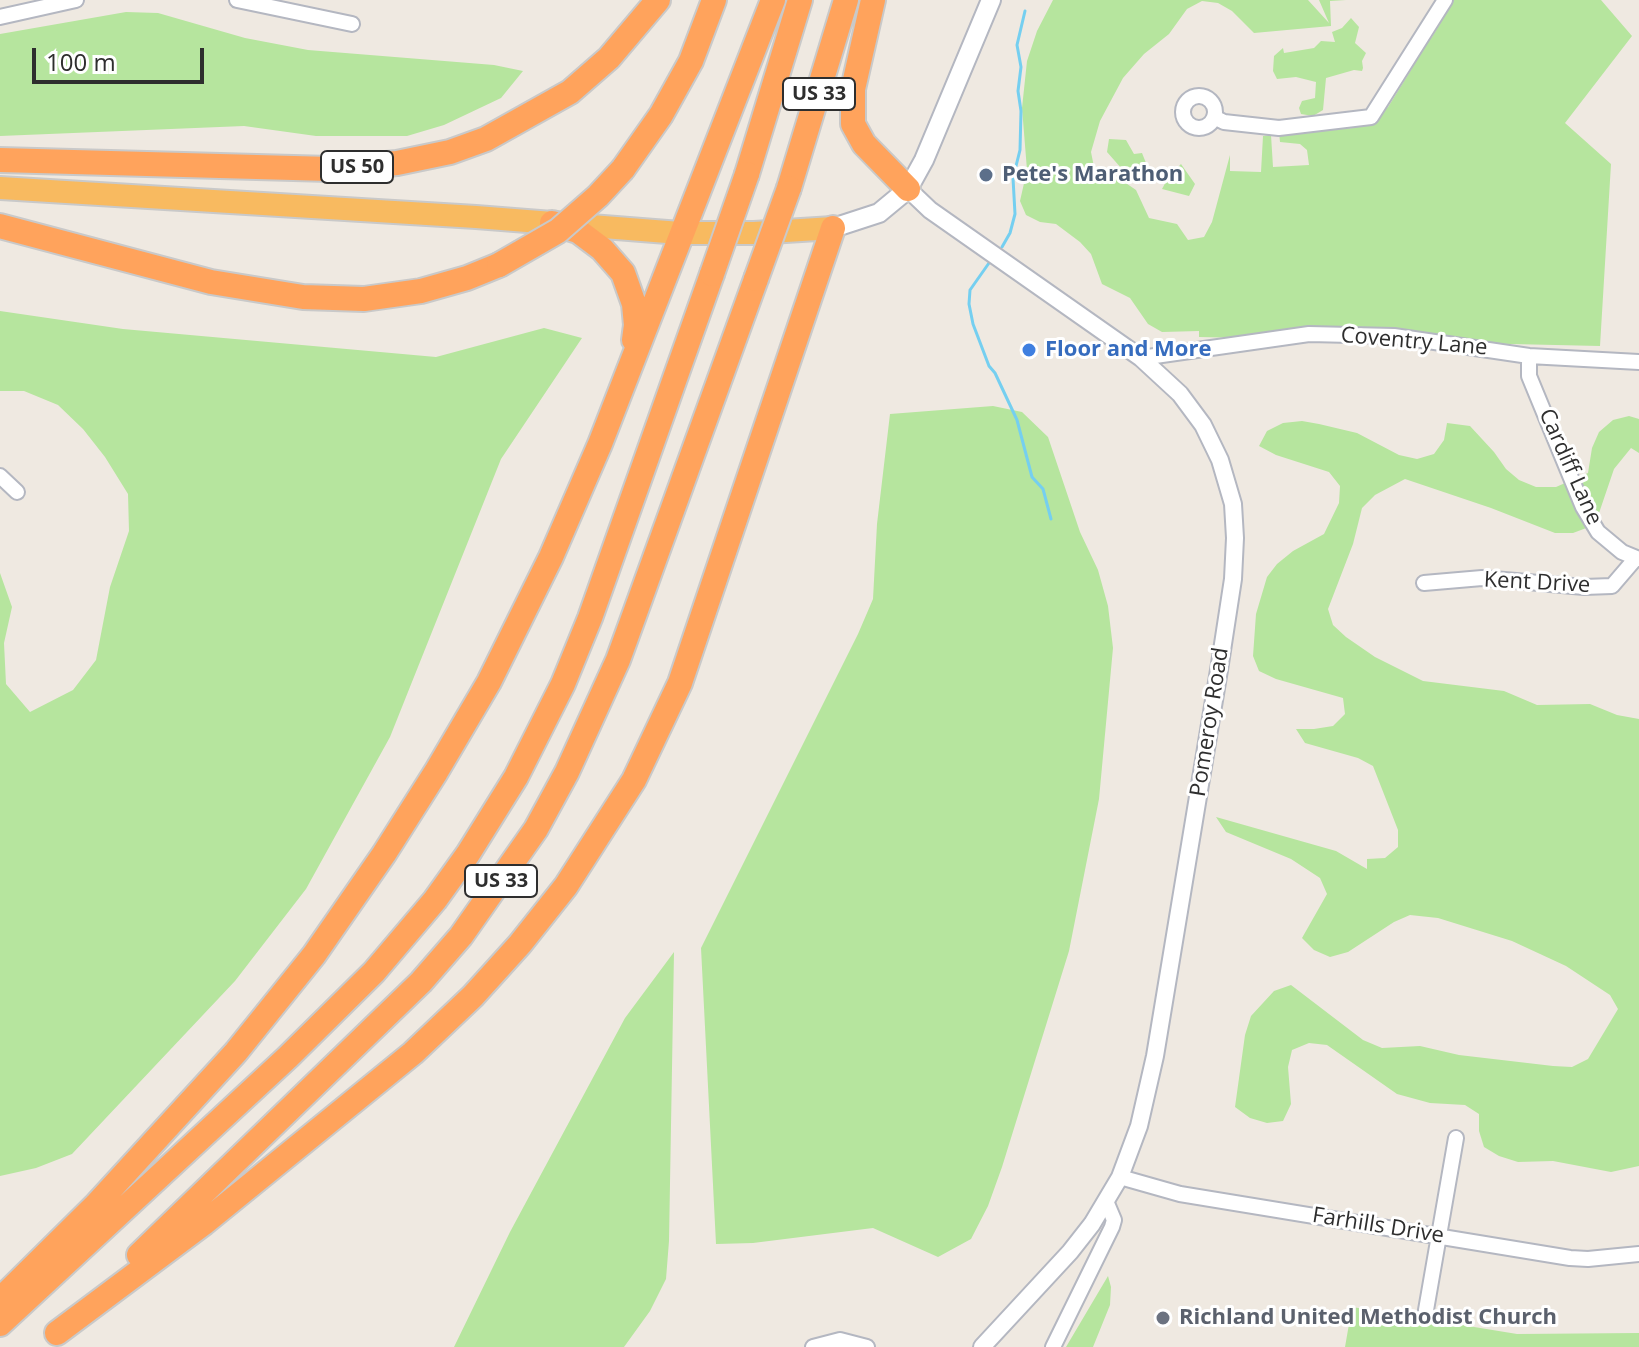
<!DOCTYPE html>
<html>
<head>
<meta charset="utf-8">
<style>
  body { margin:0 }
  #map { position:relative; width:1639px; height:1347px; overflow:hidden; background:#efe9e1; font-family:"Open Sans",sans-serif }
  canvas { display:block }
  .scale { position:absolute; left:32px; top:48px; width:172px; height:36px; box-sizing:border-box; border:4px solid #2e2e2e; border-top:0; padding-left:10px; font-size:24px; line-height:28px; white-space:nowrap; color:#2e2e2e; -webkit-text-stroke:6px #fff; paint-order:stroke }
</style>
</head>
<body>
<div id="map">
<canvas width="1639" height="1347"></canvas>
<div class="scale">100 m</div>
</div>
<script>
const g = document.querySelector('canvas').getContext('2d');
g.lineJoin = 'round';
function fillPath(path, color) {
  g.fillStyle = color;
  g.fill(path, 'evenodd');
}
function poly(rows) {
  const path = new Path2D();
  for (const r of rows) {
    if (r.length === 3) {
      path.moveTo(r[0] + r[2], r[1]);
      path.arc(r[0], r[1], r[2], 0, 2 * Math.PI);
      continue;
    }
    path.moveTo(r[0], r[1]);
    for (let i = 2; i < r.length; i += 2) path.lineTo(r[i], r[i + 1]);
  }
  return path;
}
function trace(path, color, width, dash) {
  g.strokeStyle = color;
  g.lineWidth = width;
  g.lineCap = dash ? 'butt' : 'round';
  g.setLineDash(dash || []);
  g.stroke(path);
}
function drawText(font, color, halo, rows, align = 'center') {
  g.font = font + ' "Open Sans",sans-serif';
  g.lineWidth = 6;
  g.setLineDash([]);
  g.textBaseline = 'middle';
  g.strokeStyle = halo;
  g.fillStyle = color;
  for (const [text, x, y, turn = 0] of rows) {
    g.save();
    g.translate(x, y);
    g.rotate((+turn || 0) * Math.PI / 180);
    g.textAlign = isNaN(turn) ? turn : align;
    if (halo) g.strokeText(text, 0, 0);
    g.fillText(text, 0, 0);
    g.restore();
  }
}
fillPath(poly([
  [1053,0,1308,0,1329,23,1319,0,1346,0,1330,1,1331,26,1254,33,1232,11,1218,3,1202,1,1187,9,1169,34,1144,54,1123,78,1100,121,1091,152,1094,167,1114,175,1136,190,1149,218,1177,224,1188,240,1204,237,1212,222,1230,155,1230,171,1261,172,1263,136,1271,135,1273,167,1309,165,1307,150,1300,144,1280,142,1279,132,1354,128,1388,107,1411,70,1419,51,1432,37,1454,0,1601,0,1632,36,1565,123,1611,164,1600,346,1199,337,1199,331,1162,332,1148,324,1130,298,1102,284,1091,254,1080,242,1056,224,1040,222,1026,215,1020,201,1027,170,1022,108,1027,61,1037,31],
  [126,12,158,13,245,38,308,50,494,65,523,71,501,98,444,125,407,136,316,136,244,126,0,136,0,34],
  [1351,18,1359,27,1355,43,1366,53,1362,61,1363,68,1362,71,1354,70,1326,78,1323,110,1313,116,1301,114,1299,108,1302,101,1315,98,1316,82,1296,77,1277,79,1273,71,1274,56,1283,48,1284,53,1314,48,1321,41,1335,42,1332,32,1342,28],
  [1109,139,1126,140,1134,154,1142,153,1146,163,1129,177,1107,152],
  [1181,164,1195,184,1189,196,1162,189,1169,176],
  [0,311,123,329,436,357,544,328,582,338,501,459,390,737,306,889,235,981,72,1154,36,1168,0,1176,0,573,12,607,4,643,6,684,30,712,73,690,96,660,110,587,129,531,128,494,105,457,83,429,58,405,24,391,0,391],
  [993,406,1022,412,1048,437,1080,532,1098,570,1108,606,1113,648,1099,799,1069,951,1002,1167,988,1206,971,1239,938,1257,873,1228,753,1243,716,1244,701,948,858,634,873,599,877,524,890,414],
  [1629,416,1639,419,1639,453,1631,448,1614,469,1599,513,1589,527,1573,533,1555,533,1491,508,1405,479,1375,495,1362,508,1353,544,1328,609,1333,625,1346,637,1375,657,1423,681,1504,691,1537,705,1590,704,1617,715,1639,719,1639,1166,1611,1172,1553,1161,1518,1162,1499,1156,1484,1147,1479,1131,1479,1114,1465,1105,1430,1103,1397,1094,1327,1045,1309,1043,1292,1050,1288,1067,1291,1104,1283,1121,1267,1123,1250,1118,1235,1107,1245,1035,1251,1016,1274,991,1291,985,1363,1040,1382,1048,1420,1046,1459,1055,1553,1066,1572,1067,1588,1059,1618,1009,1610,995,1566,966,1512,941,1438,918,1410,915,1394,922,1348,952,1330,957,1314,950,1302,938,1327,894,1320,878,1291,859,1226,832,1216,817,1336,851,1367,869,1367,859,1385,858,1398,847,1398,830,1373,766,1358,758,1305,743,1296,729,1314,729,1333,726,1345,714,1343,698,1276,679,1259,671,1253,656,1256,614,1267,577,1277,564,1293,551,1324,534,1339,503,1340,486,1329,472,1276,455,1259,446,1267,431,1283,423,1302,421,1319,424,1357,433,1399,455,1417,459,1434,454,1444,440,1447,423,1470,426,1494,452,1506,469,1519,480,1536,487,1556,487,1588,473,1592,448,1599,432,1613,420],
  [674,952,669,1241,666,1279,650,1311,624,1347,454,1347,510,1232,625,1018],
  [1108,1276,1111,1287,1110,1305,1093,1347,1066,1347],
  [1352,1307,1517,1334,1639,1333,1639,1347,1345,1347]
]), '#b6e59e');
trace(poly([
  [1002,247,1010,233,1015,214,1013,178,1020,150,1021,111,1018,91,1021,67,1017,45,1025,11],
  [989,263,970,290,969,304,973,324,989,366,995,373,1017,420,1032,477,1043,489,1051,519]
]), '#75cff0', 3);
const minor = poly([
  [237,0,352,24],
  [0,17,76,0],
  [1199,112,16],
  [1214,117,1224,122,1279,128,1371,117,1445,0],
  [1529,356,1529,376,1583,507,1598,532,1622,552,1639,559],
  [1141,358,1309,334,1394,336,1529,356,1639,362],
  [0,476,17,492],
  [1424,583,1482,578,1584,587,1612,586,1636,558],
  [1120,1177,1180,1194,1570,1258,1588,1259,1639,1254],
  [1426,1310,1456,1138],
  [813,1347,840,1340,867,1347],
  [1053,1347,1112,1227,1114,1220,1106,1201]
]);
const tertiary = poly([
  [908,189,930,210,1141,358,1180,394,1203,425,1220,460,1233,504,1235,538,1233,579,1219,670,1155,1056,1139,1126,1120,1177,1092,1224,1070,1252,982,1347]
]);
const secondary = poly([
  [833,228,879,213,908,189,924,160,991,0]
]);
const trunk = poly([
  [0,188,476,217,680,233,754,233,833,228]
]);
const motorway = poly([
  [873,0,853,89,853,124,864,144,908,189],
  [0,160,330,169,397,163,450,152,486,139,570,92,609,58,658,0],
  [623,169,661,115,691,61,714,0],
  [747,174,800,0],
  [789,188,846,0],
  [552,223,578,231,602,249,623,273,634,304,636,325,634,340],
  [0,226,211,282,303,297,364,299,421,291,467,278,499,265],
  [139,1255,421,982,461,936,536,829,567,772,618,660,756,279],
  [0,1300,96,1205,236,1052,314,955,384,854,436,772,489,682,551,557,600,444,773,0],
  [0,1324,288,1057,374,972,435,900,468,854,516,777,563,684,590,618,712,274],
  [57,1333,204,1223,413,1053,473,996,520,944,566,886,634,780,680,683,833,228]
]);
trace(minor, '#b4b7c1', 18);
trace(tertiary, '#b4b7c1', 20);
trace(secondary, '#b4b7c1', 22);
trace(trunk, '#c9c9c9', 26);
trace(motorway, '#c9c9c9', 28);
trace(minor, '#fff', 14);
trace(tertiary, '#fff', 16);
trace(secondary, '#fff', 18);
trace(trunk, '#f8ba60', 22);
trace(motorway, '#ffa35c', 24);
const motorwayBridge = poly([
  [499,265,558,231,598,196,623,169],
  [712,274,747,174],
  [756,279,789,188]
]);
trace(motorwayBridge, '#c9c9c9', 28, []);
trace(motorwayBridge, '#ffa35c', 24);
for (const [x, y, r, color] of [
  [986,175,8,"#5c6f8a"],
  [1029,350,8,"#3f7fe0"],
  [1163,1318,8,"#6b7280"]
]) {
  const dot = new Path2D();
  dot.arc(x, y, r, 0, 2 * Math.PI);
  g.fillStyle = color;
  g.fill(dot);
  trace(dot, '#fff', 3);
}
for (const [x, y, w] of [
  [819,94,72],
  [357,167,72],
  [501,881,72]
]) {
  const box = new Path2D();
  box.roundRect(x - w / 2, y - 16, w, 32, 6);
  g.fillStyle = '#fff';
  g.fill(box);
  trace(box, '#2e2e2e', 2);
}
drawText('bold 20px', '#2e2e2e', null, [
  ["US 33",819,94],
  ["US 50",357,167],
  ["US 33",501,881]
]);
drawText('bold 22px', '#4e5e75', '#fff', [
  ["Pete's Marathon",1002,175]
], 'left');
drawText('22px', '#2e2e2e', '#fff', [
  ["Coventry Lane",1414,342,5],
  ["Cardiff Lane",1570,467,66],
  ["Kent Drive",1537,583,3],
  ["Pomeroy Road",1210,722,-81],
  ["Farhills Drive",1378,1226,9]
]);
drawText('bold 22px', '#366cbe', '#fff', [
  ["Floor and More",1045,350]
], 'left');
drawText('bold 22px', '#5b616d', '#fff', [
  ["Richland United Methodist Church",1179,1318]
], 'left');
</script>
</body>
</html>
